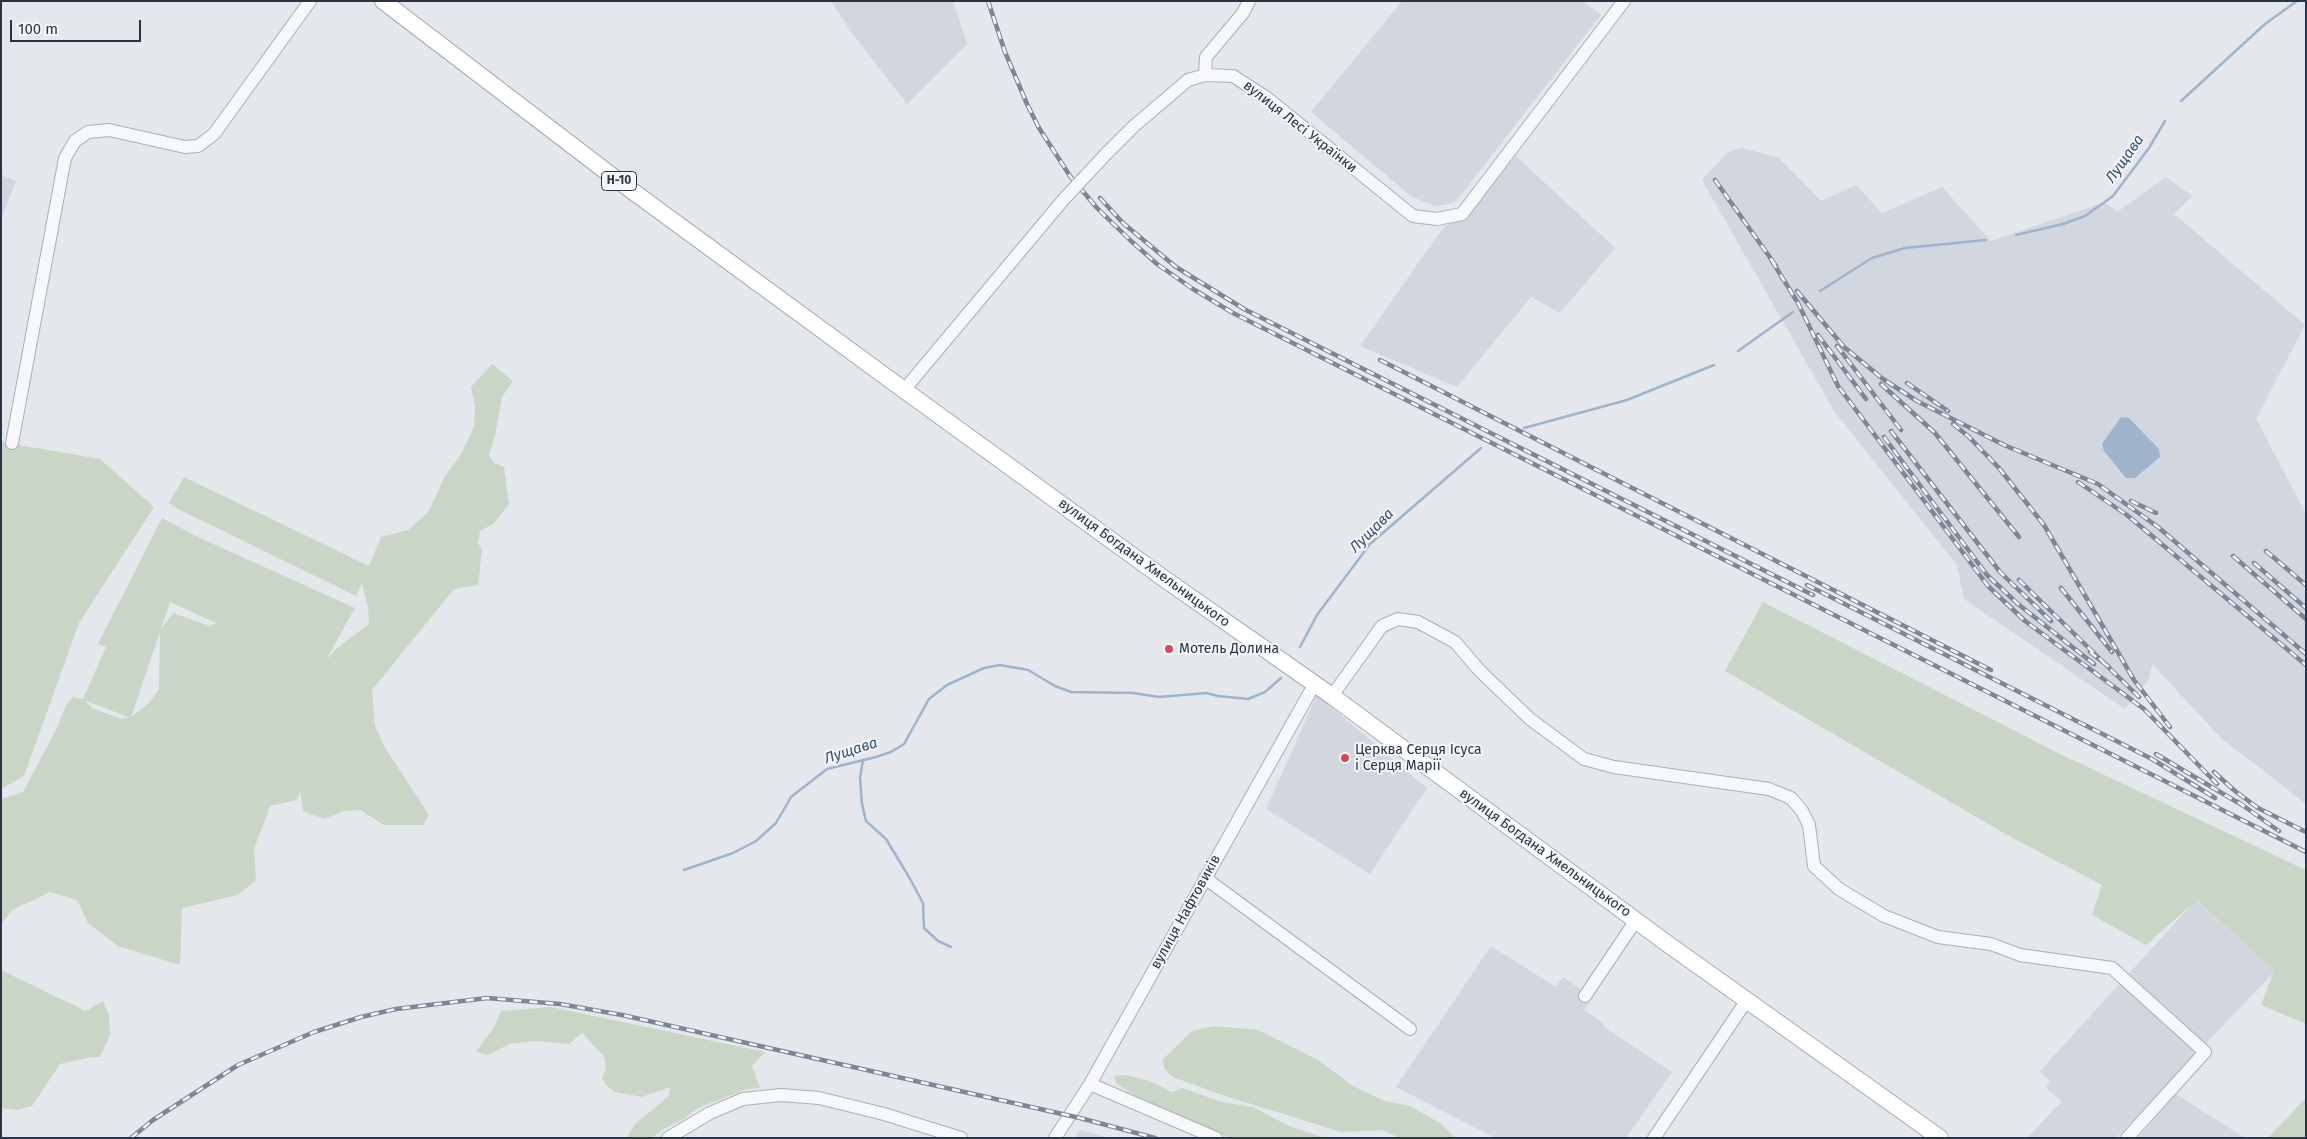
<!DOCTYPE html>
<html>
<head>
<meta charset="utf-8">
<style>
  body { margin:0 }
  #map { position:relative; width:2307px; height:1139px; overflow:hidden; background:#e4e7ec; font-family:"Fira Sans",sans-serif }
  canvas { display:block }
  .frame { position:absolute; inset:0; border:2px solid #2b3445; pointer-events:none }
  .scale { position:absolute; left:10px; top:20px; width:131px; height:22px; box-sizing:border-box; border:2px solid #2b3445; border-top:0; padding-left:6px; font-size:15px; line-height:18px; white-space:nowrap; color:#2b3445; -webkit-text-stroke:4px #f4f6f9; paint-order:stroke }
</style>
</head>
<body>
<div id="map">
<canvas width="2307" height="1139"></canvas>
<div class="frame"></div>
<div class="scale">100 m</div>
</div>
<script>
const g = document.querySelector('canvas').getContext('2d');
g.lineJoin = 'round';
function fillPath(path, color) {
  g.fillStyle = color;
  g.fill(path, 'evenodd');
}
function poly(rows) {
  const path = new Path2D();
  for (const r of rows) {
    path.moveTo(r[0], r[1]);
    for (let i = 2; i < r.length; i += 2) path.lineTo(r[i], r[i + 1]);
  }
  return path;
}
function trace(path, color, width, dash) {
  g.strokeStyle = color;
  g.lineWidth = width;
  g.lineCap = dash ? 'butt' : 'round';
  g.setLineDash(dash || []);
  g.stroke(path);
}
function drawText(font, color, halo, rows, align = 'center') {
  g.font = font + ' "Fira Sans",sans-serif';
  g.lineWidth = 4;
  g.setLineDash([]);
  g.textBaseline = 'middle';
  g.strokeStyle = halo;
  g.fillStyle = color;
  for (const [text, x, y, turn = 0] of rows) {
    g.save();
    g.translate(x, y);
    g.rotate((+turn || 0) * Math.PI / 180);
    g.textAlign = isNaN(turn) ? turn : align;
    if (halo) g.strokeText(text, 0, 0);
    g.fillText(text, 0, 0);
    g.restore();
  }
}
fillPath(poly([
  [831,1,953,1,967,44,907,104,852,33],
  [1402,1,1583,1,1601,15,1468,186,1455,202,1444,205,1435,206,1412,197,1311,112],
  [1742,148,1779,158,1821,201,1856,185,1882,213,1942,187,1991,241,2105,202,2117,212,2166,177,2192,196,2174,214,2305,325,2256,419,2306,514,2306,804,2221,738,2152,664,2149,679,2125,709,1964,599,1957,565,1834,411,1702,180,1728,152],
  [1516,156,1615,248,1560,313,1531,297,1457,387,1360,346,1440,232],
  [1,175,16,181,1,219],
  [1317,695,1427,788,1370,874,1266,809],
  [2196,900,2275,971,2116,1138,2027,1138,2062,1101,2046,1088,2050,1082,2040,1071],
  [1491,946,1556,987,1563,977,1592,997,1584,1010,1603,1023,1604,1027,1672,1072,1626,1138,1495,1138,1396,1087],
  [2176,1094,2245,1138,2138,1138],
  [1080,1130,1110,1138,1075,1138]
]), '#d2d6de');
fillPath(poly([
  [492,364,513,381,502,397,495,436,489,455,494,463,504,467,509,504,493,524,480,531,478,543,482,550,478,585,454,589,372,690,375,726,384,746,429,815,423,825,384,825,360,810,344,811,324,819,303,811,300,791,297,800,270,806,254,849,256,880,238,895,182,908,180,965,118,946,88,923,77,900,50,892,12,910,1,925,1,799,23,792,56,730,66,705,73,697,83,699,106,647,98,644,162,518,200,538,355,608,326,660,336,649,369,624,368,608,362,583,356,596,178,509,169,503,184,477,369,566,381,537,408,530,429,511,445,476,460,456,474,427,475,406,471,387],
  [170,602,216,623,210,626,173,613,161,629],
  [160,632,159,689,149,703,131,717],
  [84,700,128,717,129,718,119,718,92,708],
  [1,442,100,459,154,507,79,623,24,776,1,789],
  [1763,602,2062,755,2306,870,2306,1024,2261,1005,2274,971,2197,900,2146,945,2092,915,2102,885,2009,836,1725,671],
  [1,970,86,1011,103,1001,109,1015,110,1035,100,1057,92,1057,60,1064,32,1106,16,1110,1,1108],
  [551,1007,765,1052,752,1066,760,1088,747,1089,698,1108,682,1120,665,1128,652,1138,627,1138,634,1125,669,1096,670,1087,642,1097,615,1092,607,1086,602,1078,606,1069,604,1056,582,1033,569,1044,536,1041,509,1044,489,1055,476,1052,494,1027,501,1011],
  [1214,1026,1258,1030,1318,1060,1353,1086,1385,1101,1410,1106,1440,1123,1456,1138,1400,1138,1382,1130,1341,1132,1219,1094,1173,1077,1165,1070,1162,1060,1192,1031],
  [1124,1075,1147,1080,1172,1092,1182,1088,1222,1102,1253,1107,1289,1126,1325,1138,1229,1138,1134,1095,1116,1083,1114,1076],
  [2306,1098,2306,1138,2268,1138]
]), '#c9d6c5');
fillPath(poly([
  [2121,417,2129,418,2159,449,2160,457,2135,478,2126,478,2104,451,2102,444]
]), '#9fb4cc');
trace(poly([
  [2181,101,2265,24,2297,1],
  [2016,235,2063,224,2085,216,2113,196,2149,148,2165,121],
  [1820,291,1872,258,1905,248,1986,240],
  [1738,351,1793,312],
  [1524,428,1627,400,1714,365],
  [1300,647,1317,615,1370,544,1481,448],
  [863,760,860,778,862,804,866,821,886,839,909,877,923,903,924,928,938,941,951,947],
  [684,870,733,853,756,841,776,823,791,797,827,769,876,757,891,752,904,744,929,699,947,685,984,668,1000,665,1028,670,1055,686,1071,692,1133,693,1159,697,1206,693,1218,696,1248,699,1265,692,1281,678]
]), '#9fb4cc', 2.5);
const minor = poly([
  [1205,75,1206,57,1243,13,1249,1],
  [1106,154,1134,126,1188,80,1205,75,1233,76,1267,98,1413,216,1437,219,1462,214,1624,1],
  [904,390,1064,199],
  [12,443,65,158,75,141,88,132,109,130,185,147,198,146,214,134,310,1],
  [1332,696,1382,626,1398,619,1418,622,1455,642,1480,671,1530,719,1584,759,1614,767,1769,789,1791,798,1802,811,1809,825,1814,866,1839,889,1884,916,1938,937,1991,944,2020,955,2112,968,2205,1052,2127,1138],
  [1205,878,1410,1029],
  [1585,996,1636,920],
  [1090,1084,1216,1138],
  [668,1138,710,1113,743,1099,781,1095,819,1098,884,1114,961,1138],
  [1055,1138,1090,1084,1314,685],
  [1654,1138,1747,1000]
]);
const major = poly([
  [383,1,616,179,904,390,1166,580,1332,696,1665,942,1940,1138]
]);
trace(minor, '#a9aeb7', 14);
trace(major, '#a3abb8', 18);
trace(minor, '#f7f8fa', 12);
trace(major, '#fff', 16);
const rail = poly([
  [988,1,1005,52,1027,104,1039,128,1070,176,1097,208,1130,240,1157,264,1193,289,1233,313,2306,852],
  [1715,180,1776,266],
  [1100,198,1123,223,1176,267,1244,309,1813,595],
  [1772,261,1798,303,1838,386,1988,586,2025,621,2144,709,2217,784],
  [1797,291,1844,347,1883,379,1917,401,2004,445,2098,484,2158,527,2306,654],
  [1818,335,1866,399],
  [1837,346,1901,430],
  [1380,360,1991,670],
  [1907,383,1948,411],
  [1881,384,1935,433,2019,537],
  [1953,424,1968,436,1999,468,2044,525,2134,680,2170,727],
  [1891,431,2000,572,2051,621],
  [1884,437,1987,575,2018,604,2094,664],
  [2078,482,2127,515,2306,665],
  [2131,501,2156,513],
  [2266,551,2306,585],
  [2233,556,2306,619],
  [2254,563,2306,608],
  [2019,580,2139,697],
  [1807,585,2152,759,2215,798],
  [2061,588,2112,652],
  [2090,652,2109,667],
  [2156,754,2242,805],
  [2214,772,2235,791,2258,808,2306,832],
  [2238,802,2279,831],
  [131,1138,153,1120,238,1065,314,1032,361,1017,396,1009,487,998,560,1004,622,1015,1080,1118,1155,1138]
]);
trace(rail, '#7d8696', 4.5);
trace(rail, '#f4f6f9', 2.5, [8]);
const minorBridge = poly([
  [1064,199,1106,154]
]);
trace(minorBridge, '#a9aeb7', 14, []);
trace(minorBridge, '#f7f8fa', 12);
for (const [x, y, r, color] of [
  [1169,649,5,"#d1495b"],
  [1345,758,5,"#d1495b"]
]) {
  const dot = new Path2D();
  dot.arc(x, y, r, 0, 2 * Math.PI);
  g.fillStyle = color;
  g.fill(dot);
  trace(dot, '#f4f6f9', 2);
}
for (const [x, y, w] of [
  [619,181,35]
]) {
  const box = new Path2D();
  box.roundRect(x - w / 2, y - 9.5, w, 19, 4);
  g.fillStyle = '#f4f6f9';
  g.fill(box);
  trace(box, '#2b3445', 1);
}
drawText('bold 12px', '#2b3445', null, [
  ["Н-10",619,181]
]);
drawText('14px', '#2b3445', '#f4f6f9', [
  ["вулиця Лесі Українки",1300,127,38],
  ["вулиця Богдана Хмельницького",1144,563,36],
  ["вулиця Богдана Хмельницького",1545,853,36],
  ["вулиця Нафтовиків",1186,912,-61]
]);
drawText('14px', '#2b3445', '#f4f6f9', [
  ["Мотель Долина",1179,649],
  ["Церква Серця Ісуса",1355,750],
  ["і Серця Марії",1355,766]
], 'left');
drawText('italic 15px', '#34527a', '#f4f6f9', [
  ["Лущава",2125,159,-55],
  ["Лущава",1372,531,-45],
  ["Лущава",851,751,-18]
]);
</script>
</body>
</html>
